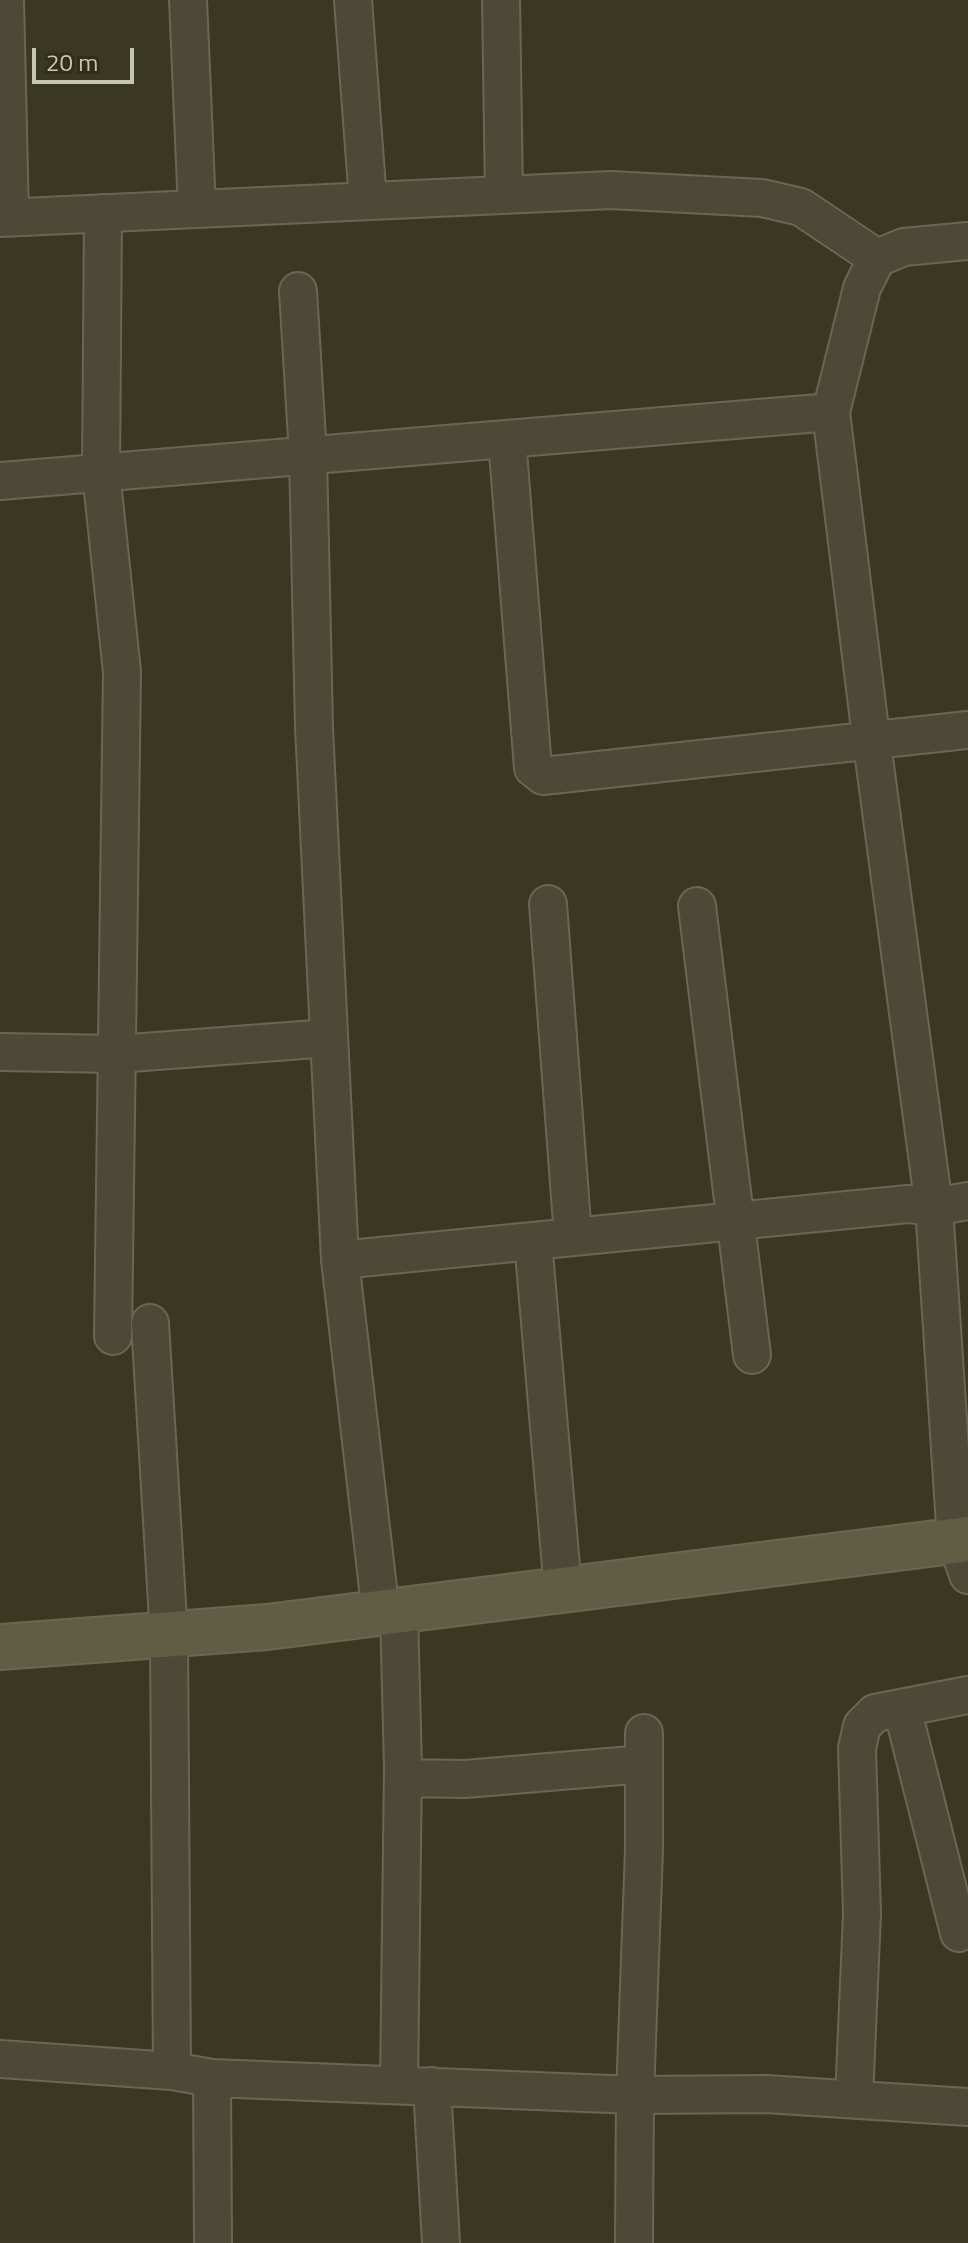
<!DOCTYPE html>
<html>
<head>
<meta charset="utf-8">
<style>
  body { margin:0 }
  #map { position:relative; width:968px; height:2243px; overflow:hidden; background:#3b3822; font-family:"Titillium Web",sans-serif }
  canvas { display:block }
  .scale { position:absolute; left:32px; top:48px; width:102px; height:36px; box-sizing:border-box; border:4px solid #c7c6b1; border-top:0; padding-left:10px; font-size:24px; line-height:28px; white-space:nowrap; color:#c7c6b1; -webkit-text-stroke:6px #302e1b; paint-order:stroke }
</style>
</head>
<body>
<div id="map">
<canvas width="968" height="2243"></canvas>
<div class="scale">20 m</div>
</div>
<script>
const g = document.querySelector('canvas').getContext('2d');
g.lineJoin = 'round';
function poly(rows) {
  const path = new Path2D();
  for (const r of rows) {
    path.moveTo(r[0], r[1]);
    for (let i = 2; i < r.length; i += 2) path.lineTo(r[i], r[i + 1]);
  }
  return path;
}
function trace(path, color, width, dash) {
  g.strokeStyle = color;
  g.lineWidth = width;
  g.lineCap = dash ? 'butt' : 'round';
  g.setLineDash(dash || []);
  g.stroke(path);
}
const street = poly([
  [5,0,10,217],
  [188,0,197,209],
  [353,0,368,201],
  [501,0,504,195],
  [103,213,101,472,122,672,113,1336],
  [0,218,611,190,762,198,801,207,877,258],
  [968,241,904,247,877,258,862,288,831,412,869,721,934,1207,956,1540,968,1575],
  [298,291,308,455,314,727,340,1260,381,1614],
  [507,439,533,768,543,776,968,730],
  [0,481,831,412],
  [548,904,573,1237],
  [697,906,752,1355],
  [0,1052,117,1054,329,1038],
  [533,1241,563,1590],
  [340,1260,908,1204,934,1207,968,1201],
  [150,1323,169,1636,172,2071],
  [399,1612,403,1768,399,2084],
  [902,1708,959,1933],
  [403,1778,465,1779,644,1764],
  [0,2059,172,2071,212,2078,635,2095,766,2094,968,2107],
  [212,2078,213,2243],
  [432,2086,441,2243],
  [854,2099,862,1914,857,1748,862,1726,875,1713,968,1695],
  [634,2243,635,2095,644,1850,644,1733]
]);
const secondary = poly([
  [0,1647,267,1627,968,1539]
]);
trace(street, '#696754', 40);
trace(secondary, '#696754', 48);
trace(street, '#4c4936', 36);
trace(secondary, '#5f5d44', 44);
</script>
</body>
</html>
